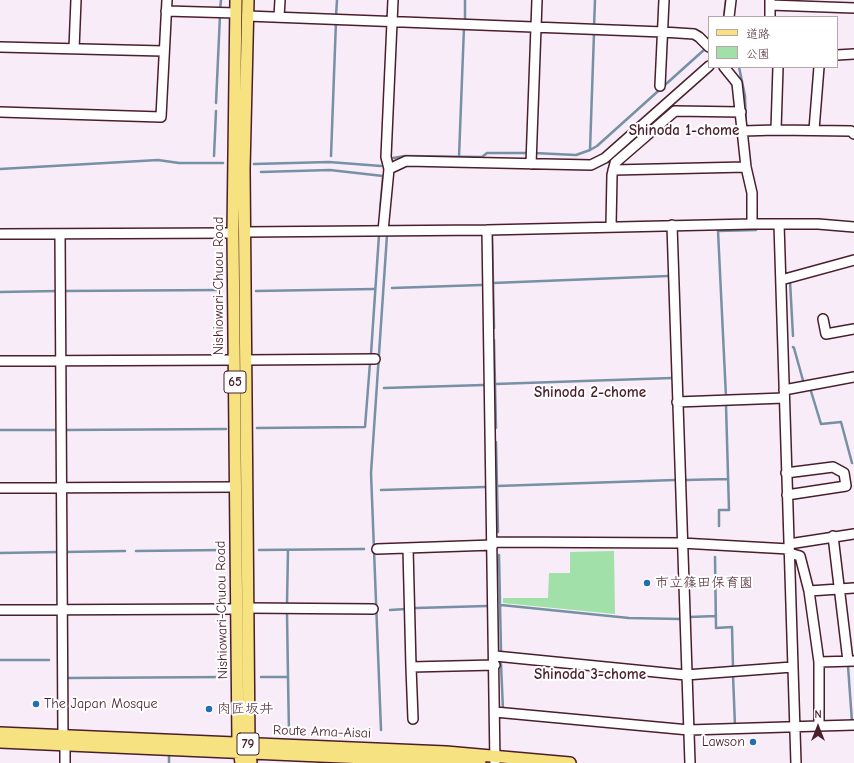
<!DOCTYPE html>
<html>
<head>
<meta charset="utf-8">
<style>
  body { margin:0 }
  #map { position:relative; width:854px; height:763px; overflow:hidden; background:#f8ecf8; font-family:"Comic Neue","Klee One",sans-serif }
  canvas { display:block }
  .legend { position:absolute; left:708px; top:16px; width:130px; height:52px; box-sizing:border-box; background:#fff; border:1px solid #b7a5aa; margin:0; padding:5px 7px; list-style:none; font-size:12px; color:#4a1f2b }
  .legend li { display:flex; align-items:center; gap:8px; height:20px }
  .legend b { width:20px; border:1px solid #b7a5aa }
  .north { position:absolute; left:798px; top:707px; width:40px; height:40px; -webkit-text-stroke:3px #fff; paint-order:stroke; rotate:0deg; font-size:11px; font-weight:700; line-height:16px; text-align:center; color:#4a1f2b }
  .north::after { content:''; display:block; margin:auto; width:14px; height:18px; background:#4a1f2b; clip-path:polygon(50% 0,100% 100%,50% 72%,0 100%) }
</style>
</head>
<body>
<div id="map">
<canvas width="854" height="763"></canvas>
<ul class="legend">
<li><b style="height:5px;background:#f7e281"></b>道路</li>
<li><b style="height:11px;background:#a1e0a8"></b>公園</li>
</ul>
<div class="north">N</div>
</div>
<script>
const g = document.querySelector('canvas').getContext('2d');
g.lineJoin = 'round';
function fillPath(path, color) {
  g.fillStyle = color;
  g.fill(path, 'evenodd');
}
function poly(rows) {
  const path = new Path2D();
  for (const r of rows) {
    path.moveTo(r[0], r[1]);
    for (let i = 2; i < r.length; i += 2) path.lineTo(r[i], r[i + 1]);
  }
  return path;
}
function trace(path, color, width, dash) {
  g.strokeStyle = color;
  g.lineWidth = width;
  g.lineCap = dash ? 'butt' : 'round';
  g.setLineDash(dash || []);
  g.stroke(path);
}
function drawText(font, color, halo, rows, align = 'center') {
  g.font = font + ' "Comic Neue","Klee One",sans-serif';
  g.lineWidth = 4;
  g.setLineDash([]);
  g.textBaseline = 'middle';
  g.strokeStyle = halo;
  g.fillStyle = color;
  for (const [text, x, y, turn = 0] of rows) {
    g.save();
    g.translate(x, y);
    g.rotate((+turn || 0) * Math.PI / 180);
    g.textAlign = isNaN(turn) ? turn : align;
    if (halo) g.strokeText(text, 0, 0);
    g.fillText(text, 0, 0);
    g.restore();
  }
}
fillPath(poly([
  [614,551,615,614,503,603,503,598,548,598,549,573,570,573,570,552]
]), '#a1e0a8');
trace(poly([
  [220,10,221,0],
  [333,15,336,16,337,0],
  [724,17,726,0],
  [465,21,465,0],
  [594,27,595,0],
  [739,67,745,96,746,127],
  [216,103,220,15],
  [590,150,597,146,705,49],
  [534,153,576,155,590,150,594,33],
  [214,156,216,111],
  [331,156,336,21],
  [459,157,464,27],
  [393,158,405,156,482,157,487,153,529,153],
  [254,164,329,162,381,166],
  [0,169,158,160,179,163,223,163],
  [261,172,330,170,383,176,380,211],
  [492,236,494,328],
  [790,281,793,336],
  [493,283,668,276],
  [392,288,481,285],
  [63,291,221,290],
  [256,291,374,289],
  [0,292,57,291],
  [494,340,496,428],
  [793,347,794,348,804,384],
  [371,354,379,235],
  [495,384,672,378],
  [384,388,484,385],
  [810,388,821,424,841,422,852,463],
  [726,397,718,231,756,230],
  [257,428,365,427,370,363],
  [0,430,59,430],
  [64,430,226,429],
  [496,442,498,532],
  [685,480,728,479],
  [497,486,675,480],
  [381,490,485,487],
  [719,526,719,510,729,510,726,405],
  [259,550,364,549],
  [136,551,223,550],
  [65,552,125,551],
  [0,553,59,552],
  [499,555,501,651],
  [715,557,716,628,732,627,733,667],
  [287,604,288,550],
  [501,605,629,618,680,619],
  [416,608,487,606],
  [390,610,406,609],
  [287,613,288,677],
  [689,617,716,616],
  [0,660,49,660],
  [501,664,503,710],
  [848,666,852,722],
  [733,675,735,726],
  [67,677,67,678,228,677],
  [261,677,288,677,289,734],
  [381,730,371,473,387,235],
  [169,756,169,763]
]), '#7690a4', 2.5);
const minor = poly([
  [770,0,770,17],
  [770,5,854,8],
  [166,11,236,13],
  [247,16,663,32,694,34,699,37,709,47],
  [279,17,280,0],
  [729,17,731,0],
  [0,47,163,51],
  [74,49,76,0],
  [837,55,854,54],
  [724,67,737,83,746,167,752,193,752,224],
  [660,86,664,0],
  [0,112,161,117,167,0],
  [776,130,778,67],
  [814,130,819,67],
  [743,131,776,130,851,131,854,134],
  [531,164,537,0],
  [389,169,406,161,591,165,605,158,709,66],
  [613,170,746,167],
  [779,224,796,763],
  [672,225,690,763],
  [611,226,612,175,615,163,675,111,741,112],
  [487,230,495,763],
  [383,231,389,169,386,157,393,0],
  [244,232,487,230,752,224,818,224,854,227],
  [0,234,233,233],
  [60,234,63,736],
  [781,280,854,260],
  [823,319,826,334,854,329],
  [246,360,375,359],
  [0,361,234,360],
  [784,390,854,377],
  [677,402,784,398],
  [786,473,833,467,844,473,846,486,787,495],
  [0,488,236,487],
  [833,536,848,661],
  [493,542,681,543,789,549],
  [789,544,854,534],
  [408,548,411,667,495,665],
  [377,549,493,545],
  [809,591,854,588],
  [248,608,373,609],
  [0,610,237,609],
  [495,656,686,675,792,667],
  [819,662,854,661],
  [411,667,413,719],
  [495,712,689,730,819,726,819,662,809,591,800,556,789,553],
  [819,726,854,725],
  [65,745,65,763]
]);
const major = poly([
  [236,0,233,233,238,743,241,763],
  [248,0,244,169,249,744,251,763],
  [0,733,446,752,570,763],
  [0,742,480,763]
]);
trace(minor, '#4a1f2b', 12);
trace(major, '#4a1f2b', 14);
trace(minor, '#fff', 9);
trace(major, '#f7e281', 11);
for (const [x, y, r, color] of [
  [647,583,4,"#1f6fb2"],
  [36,704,4,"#1f6fb2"],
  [209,709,4,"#1f6fb2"],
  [753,742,4,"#1f6fb2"]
]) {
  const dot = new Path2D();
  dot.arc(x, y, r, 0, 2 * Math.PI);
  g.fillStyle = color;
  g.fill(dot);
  trace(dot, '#fff', 1.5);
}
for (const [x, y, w] of [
  [235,382,22],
  [248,744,22]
]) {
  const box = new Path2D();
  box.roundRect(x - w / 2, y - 11, w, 22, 3);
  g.fillStyle = '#fff';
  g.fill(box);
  trace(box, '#4a1f2b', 1);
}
drawText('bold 13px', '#4a1f2b', null, [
  ["65",235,382],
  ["79",248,744]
]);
drawText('14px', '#4a1f2b', '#fff', [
  ["Nishiowari-Chuou Road",219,286,-90],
  ["Nishiowari-Chuou Road",222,610,-91],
  ["Route Ama-Aisai",322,732,2]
]);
drawText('14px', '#4a1f2b', '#fff', [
  ["市立篠田保育園",655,583],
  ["The Japan Mosque",44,704],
  ["肉匠坂井",217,709],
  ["Lawson",745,742,"right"]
], 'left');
drawText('bold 15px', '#4a1f2b', '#fff', [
  ["Shinoda 1-chome",684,131],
  ["Shinoda 2-chome",590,393],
  ["Shinoda 3-chome",590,675]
]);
</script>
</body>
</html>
